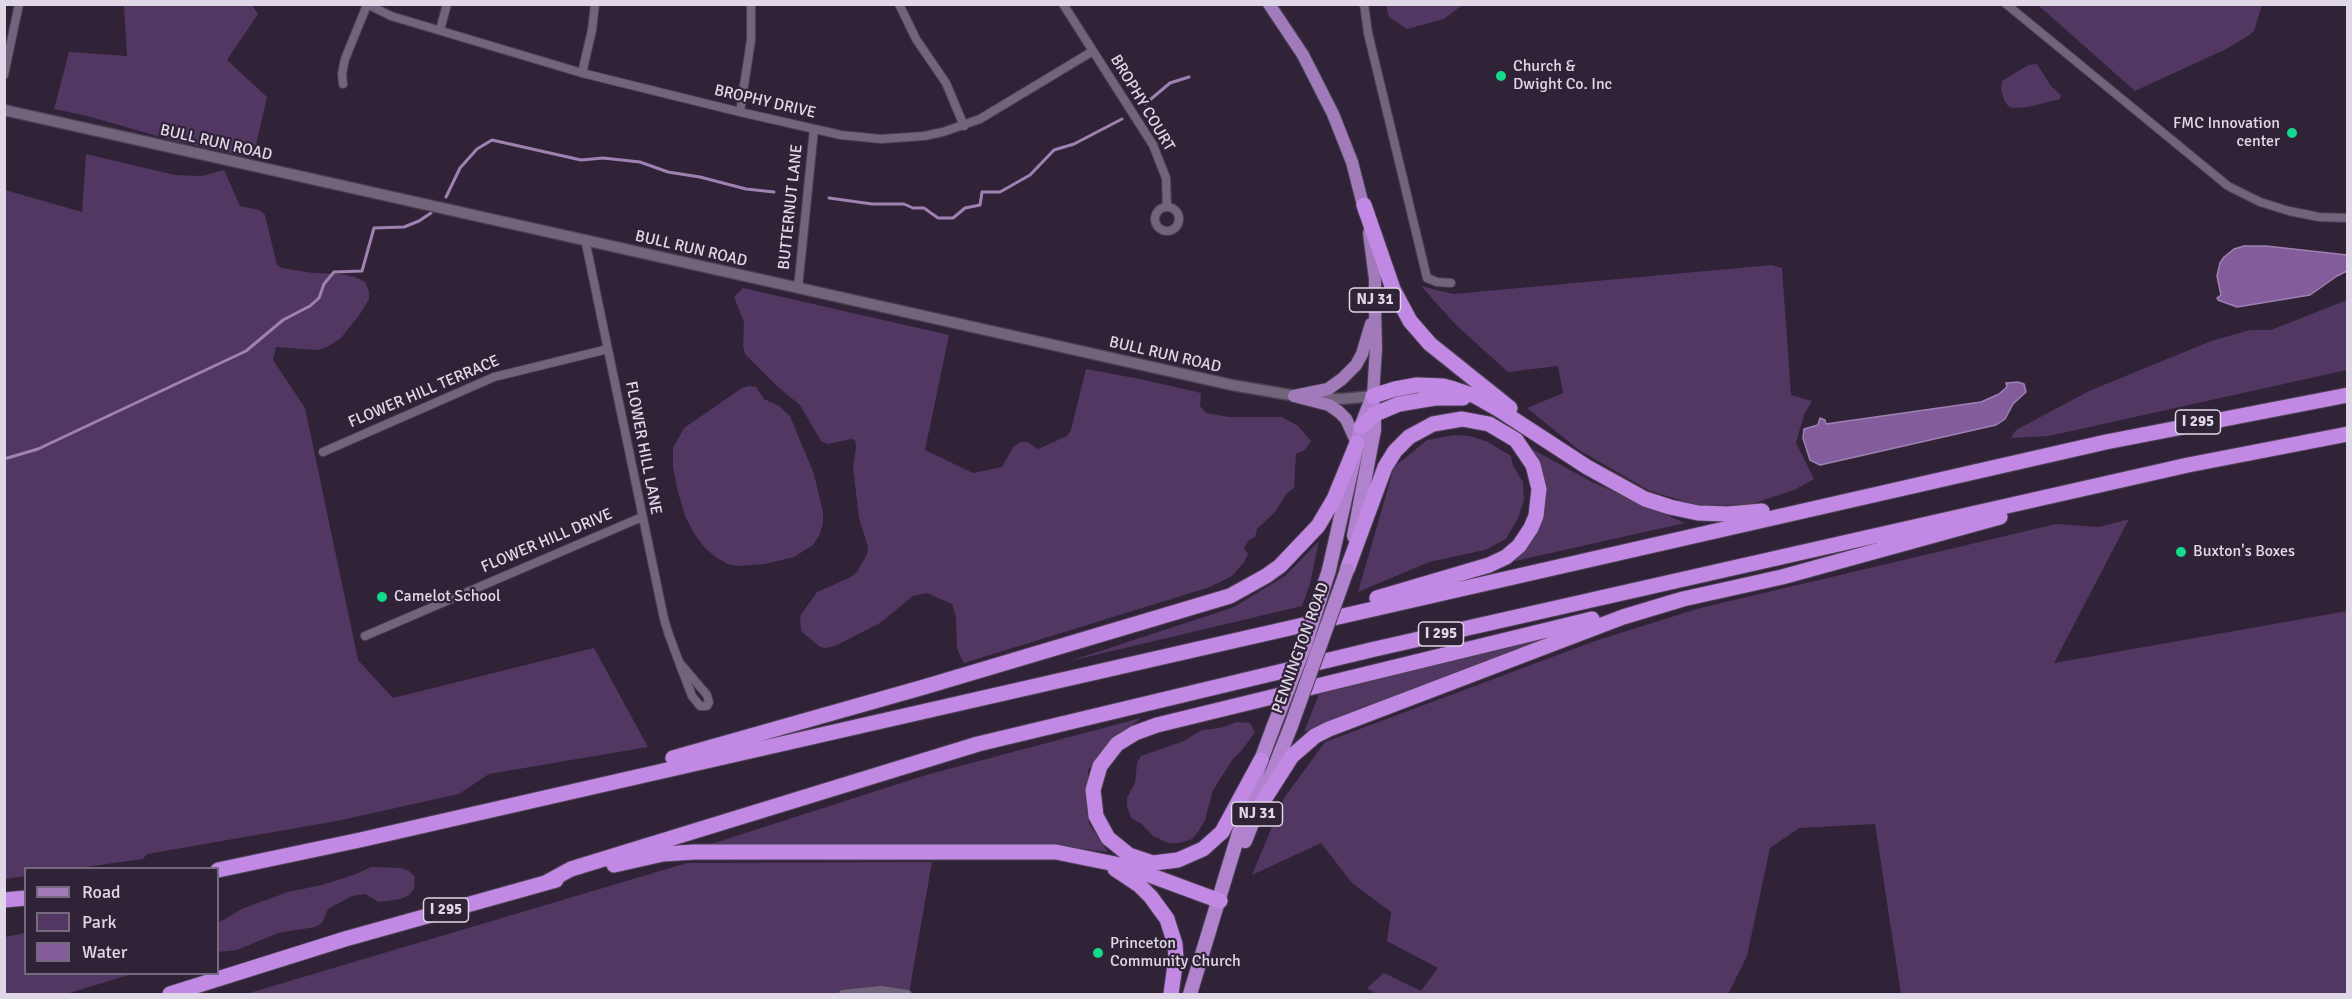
<!DOCTYPE html>
<html>
<head>
<meta charset="utf-8">
<style>
  body { margin:0 }
  #map { position:relative; width:2352px; height:999px; overflow:hidden; background:#302338; font-family:Signika,sans-serif }
  canvas { display:block }
  .frame { position:absolute; inset:0; border:6px solid #e0d8e6; pointer-events:none }
  .legend { position:absolute; left:24px; top:867px; width:195px; height:108px; box-sizing:border-box; background:#302338; border:2px solid #766b7e; margin:0; padding:8px 10px; list-style:none; font-size:18px; color:#e0d8e6 }
  .legend li { display:flex; align-items:center; gap:12px; height:30px }
  .legend b { width:30px; border:2px solid #766b7e }
</style>
</head>
<body>
<div id="map">
<canvas width="2352" height="999"></canvas>
<div class="frame"></div>
<ul class="legend">
<li><b style="height:8px;background:#a17aba"></b>Road</li>
<li><b style="height:16px;background:#513761"></b>Park</li>
<li><b style="height:16px;background:#835c9b"></b>Water</li>
</ul>
</div>
<script>
const g = document.querySelector('canvas').getContext('2d');
g.lineJoin = 'round';
function fillPath(path, color) {
  g.fillStyle = color;
  g.fill(path, 'evenodd');
}
function poly(rows) {
  const path = new Path2D();
  for (const r of rows) {
    if (r.length === 3) {
      path.moveTo(r[0] + r[2], r[1]);
      path.arc(r[0], r[1], r[2], 0, 2 * Math.PI);
      continue;
    }
    path.moveTo(r[0], r[1]);
    for (let i = 2; i < r.length; i += 2) path.lineTo(r[i], r[i + 1]);
  }
  return path;
}
function trace(path, color, width, dash) {
  g.strokeStyle = color;
  g.lineWidth = width;
  g.lineCap = dash ? 'butt' : 'round';
  g.setLineDash(dash || []);
  g.stroke(path);
}
function drawText(font, color, halo, rows, align = 'center') {
  g.font = font + ' Signika,sans-serif';
  g.lineWidth = 4.5;
  g.setLineDash([]);
  g.textBaseline = 'middle';
  g.strokeStyle = halo;
  g.fillStyle = color;
  for (const [text, x, y, turn = 0] of rows) {
    g.save();
    g.translate(x, y);
    g.rotate((+turn || 0) * Math.PI / 180);
    g.textAlign = isNaN(turn) ? turn : align;
    if (halo) g.strokeText(text, 0, 0);
    g.fillText(text, 0, 0);
    g.restore();
  }
}
fillPath(poly([
  [124,5,252,5,258,14,227,60,267,97,253,158,175,141,87,116,54,109,69,52,127,56],
  [1386,5,1386,4,1462,5,1444,19,1407,29,1389,17],
  [2038,5,2037,5,2262,5,2254,31,2248,36,2226,49,2135,91],
  [2037,64,2051,86,2061,95,2060,99,2028,107,2012,108,2008,106,2004,100,2001,89,2002,81,2028,65],
  [86,154,175,175,202,176,224,170,240,206,259,210,265,215,277,265,282,268,313,273,339,274,355,277,365,282,369,291,369,299,360,314,341,338,327,347,317,350,276,347,273,360,305,408,358,660,393,698,594,648,648,747,489,774,459,794,337,821,147,854,143,859,78,868,26,868,25,876,5,879,5,190,82,212],
  [1772,265,1782,268,1791,395,1812,401,1804,415,1796,443,1814,479,1794,490,1752,504,1700,506,1650,491,1579,450,1527,408,1563,393,1558,366,1508,372,1456,325,1421,286,1453,294],
  [743,288,949,335,925,450,973,473,1002,467,1013,447,1021,442,1027,442,1038,449,1067,436,1071,430,1086,369,1140,379,1201,393,1200,406,1206,413,1229,417,1282,417,1298,426,1311,441,1305,450,1296,454,1294,488,1287,493,1275,512,1257,529,1255,537,1249,540,1244,548,1248,554,1244,562,1232,576,1210,587,964,663,957,649,956,617,952,604,927,593,913,596,880,623,837,645,826,648,820,647,801,631,800,616,817,592,851,577,857,572,867,554,868,547,859,518,853,467,856,447,855,440,851,439,828,444,821,441,800,405,779,388,745,354,743,345,744,322,734,297],
  [2347,300,2347,370,2049,436,2011,438,2016,430,2089,391,2211,341,2250,330,2271,330],
  [749,386,756,387,764,399,779,406,790,416,814,474,823,512,823,523,819,536,813,545,794,557,765,564,738,566,728,564,717,558,705,548,695,535,685,516,678,492,673,468,673,448,684,428,742,388],
  [1455,435,1470,436,1488,442,1511,456,1513,466,1523,482,1524,500,1518,518,1506,539,1485,550,1429,562,1358,592,1394,467,1427,440],
  [1532,449,1592,482,1685,523,1515,561,1539,527,1547,495],
  [2129,519,2054,663,2347,611,2347,994,1901,994,1875,824,1799,828,1770,848,1747,956,1728,994,1377,994,1367,988,1384,973,1421,991,1438,968,1387,941,1391,912,1352,883,1321,843,1252,875,1284,798,1325,742,1595,641,1700,608,2056,524,2099,527],
  [1319,541,1310,584,1302,606,1070,661,1234,607,1285,576],
  [1553,635,1304,732,1319,694],
  [1141,718,1123,732,1088,770,1089,824,1108,852,1052,845,705,846,926,775],
  [1237,722,1250,723,1255,732,1242,750,1233,759,1213,790,1205,820,1198,832,1192,839,1180,843,1168,843,1153,836,1142,824,1131,818,1127,806,1127,798,1135,783,1137,763,1141,756,1184,741,1202,730,1220,728],
  [932,862,909,993,869,988,834,994,246,994,687,863],
  [371,867,401,868,409,871,415,877,414,889,409,895,401,899,379,902,365,894,352,896,328,909,322,923,315,927,278,933,237,950,218,952,218,923,244,908,288,892,322,885,356,874],
  [25,933,26,974,132,974,66,994,5,994,5,937]
]), '#513761');
const water = poly([
  [2244,246,2266,246,2347,255,2347,271,2337,276,2310,295,2237,307,2218,300,2217,298,2221,295,2217,276,2220,263,2224,257,2234,249,2244,246],
  [2018,382,2024,384,2026,392,2013,404,2005,419,1996,425,1820,465,1810,460,1803,438,1804,429,1818,425,1820,418,1825,420,1826,424,1981,402,1999,394,2007,387,2006,383,2018,382]
]);
fillPath(water, '#835c9b');
trace(water, '#9f81b2', 1.5);
trace(poly([
  [1145,104,1170,83,1189,77],
  [446,197,460,168,477,149,492,140,581,160,603,158,640,162,668,172,700,177,746,189,774,192],
  [829,198,872,204,904,204,913,208,924,208,938,218,953,218,965,208,980,205,982,192,1000,192,1030,175,1054,150,1074,144,1122,119],
  [4,459,38,449,246,351,283,320,310,306,319,298,324,284,334,272,362,271,374,228,404,227,419,221,431,213]
]), '#9f81b2', 3);
const minor = poly([
  [367,4,391,16,582,73,740,112,841,135,881,139,924,136,943,132,980,119,1093,51],
  [899,4,916,39,946,83,964,126],
  [1063,4,1153,145,1166,178,1167,207],
  [1364,4,1368,33,1427,278,1437,282,1451,283],
  [2006,4,2228,186,2260,202,2289,211,2319,217,2348,218],
  [440,30,447,4],
  [582,73,592,30,595,4],
  [4,75,19,4],
  [343,84,342,74,345,59,367,5],
  [740,112,751,40,751,4],
  [1167,219,12],
  [585,239,664,619,669,635,679,662,692,696,700,706,707,706,709,702,707,695,679,662],
  [798,288,814,129],
  [323,452,494,377,608,349],
  [365,636,642,517],
  [843,994,881,990,907,994]
]);
const tertiary = poly([
  [4,110,1232,385,1308,398,1341,399,1373,396]
]);
const primary = poly([
  [1269,4,1303,55,1333,114,1352,162,1365,213],
  [1369,233,1375,279,1375,309,1376,348,1373,396],
  [1294,396,1328,389,1342,379,1356,365,1362,354,1371,324],
  [1298,397,1329,405,1339,412,1346,419,1357,443]
]);
const trunk = poly([
  [1354,536,1374,430,1374,407],
  [1329,570,1361,427,1373,396],
  [1245,841,1291,726],
  [1190,994,1261,760,1273,728]
]);
const motorway = poly([
  [1364,205,1393,289,1410,321,1430,344,1510,408],
  [1373,396,1395,389,1417,385,1443,386,1454,389,1475,396,1498,409,1587,467,1645,499,1670,507,1698,513,1728,514,1762,511],
  [1361,427,1375,414,1399,404,1435,398,1463,398],
  [1347,570,1385,467,1395,451,1409,437,1433,424,1462,419,1489,424,1516,440,1533,465,1539,489,1536,516,1531,528,1519,546,1506,557,1489,565,1377,598],
  [673,758,924,687,1230,596,1266,576,1280,566,1318,526,1334,499,1357,443],
  [1261,760,1222,832,1203,849,1178,860,1153,863,1129,855,1108,838,1096,816,1093,790,1100,766,1117,744,1135,733,1157,725,1592,619],
  [1260,806,1292,756,1315,736,1329,729,1623,617,1683,599,1782,577,2000,517],
  [614,865,663,854,694,852,1056,852,1125,866,1220,901],
  [1115,869,1139,885,1151,897,1167,919,1175,944,1176,958,1171,994],
  [218,870,360,840,2106,442,2348,395],
  [547,882,571,869,978,744,1375,649,1936,522,2188,465,2348,434],
  [4,900,26,898],
  [170,994,345,939,556,880]
]);
trace(minor, '#4c4153', 10);
trace(tertiary, '#4c4153', 13);
trace(primary, '#4c4153', 14);
trace(trunk, '#4c4153', 16);
trace(motorway, '#4c4153', 17);
trace(minor, '#72647c', 8);
trace(tertiary, '#72647c', 10);
trace(primary, '#a17aba', 12);
trace(trunk, '#b182ce', 14);
trace(motorway, '#c189e3', 15);
const trunkBridge = poly([
  [1291,726,1347,570],
  [1273,728,1305,645,1329,570]
]);
trace(trunkBridge, '#4c4153', 16, []);
trace(trunkBridge, '#b182ce', 14);
for (const [x, y, r, color] of [
  [1501,76,6,"#13d98a"],
  [2292,133,6,"#13d98a"],
  [2181,552,6,"#13d98a"],
  [382,597,6,"#13d98a"],
  [1098,953,6,"#13d98a"]
]) {
  const dot = new Path2D();
  dot.arc(x, y, r, 0, 2 * Math.PI);
  g.fillStyle = color;
  g.fill(dot);
  trace(dot, '#302338', 2);
}
for (const [x, y, w] of [
  [1375,300,51],
  [2198,422,45],
  [1441,634,45],
  [1257,814,51],
  [446,910,45]
]) {
  const box = new Path2D();
  box.roundRect(x - w / 2, y - 12, w, 24, 4.5);
  g.fillStyle = '#302338';
  g.fill(box);
  trace(box, '#e0d8e6', 1.5);
}
drawText('bold 15px', '#e0d8e6', null, [
  ["NJ 31",1375,300],
  ["I 295",2198,422],
  ["I 295",1441,634],
  ["NJ 31",1257,814],
  ["I 295",446,910]
]);
drawText('16px', '#e0d8e6', '#302338', [
  ["Church &",1513,67],
  ["Dwight Co. Inc",1513,85],
  ["FMC Innovation",2280,124,"right"],
  ["center",2280,142,"right"],
  ["Buxton's Boxes",2193,552],
  ["Camelot School",394,597],
  ["Princeton",1110,944],
  ["Community Church",1110,962]
], 'left');
drawText('16px', '#e0d8e6', '#302338', [
  ["BROPHY DRIVE",765,102,13],
  ["BROPHY COURT",1142,103,59],
  ["BULL RUN ROAD",216,143,13],
  ["BUTTERNUT LANE",791,207,-84],
  ["BULL RUN ROAD",691,249,13],
  ["BULL RUN ROAD",1165,355,13],
  ["FLOWER HILL TERRACE",424,392,-23],
  ["FLOWER HILL LANE",643,448,79],
  ["FLOWER HILL DRIVE",547,541,-23],
  ["PENNINGTON ROAD",1301,648,-70]
]);
</script>
</body>
</html>
